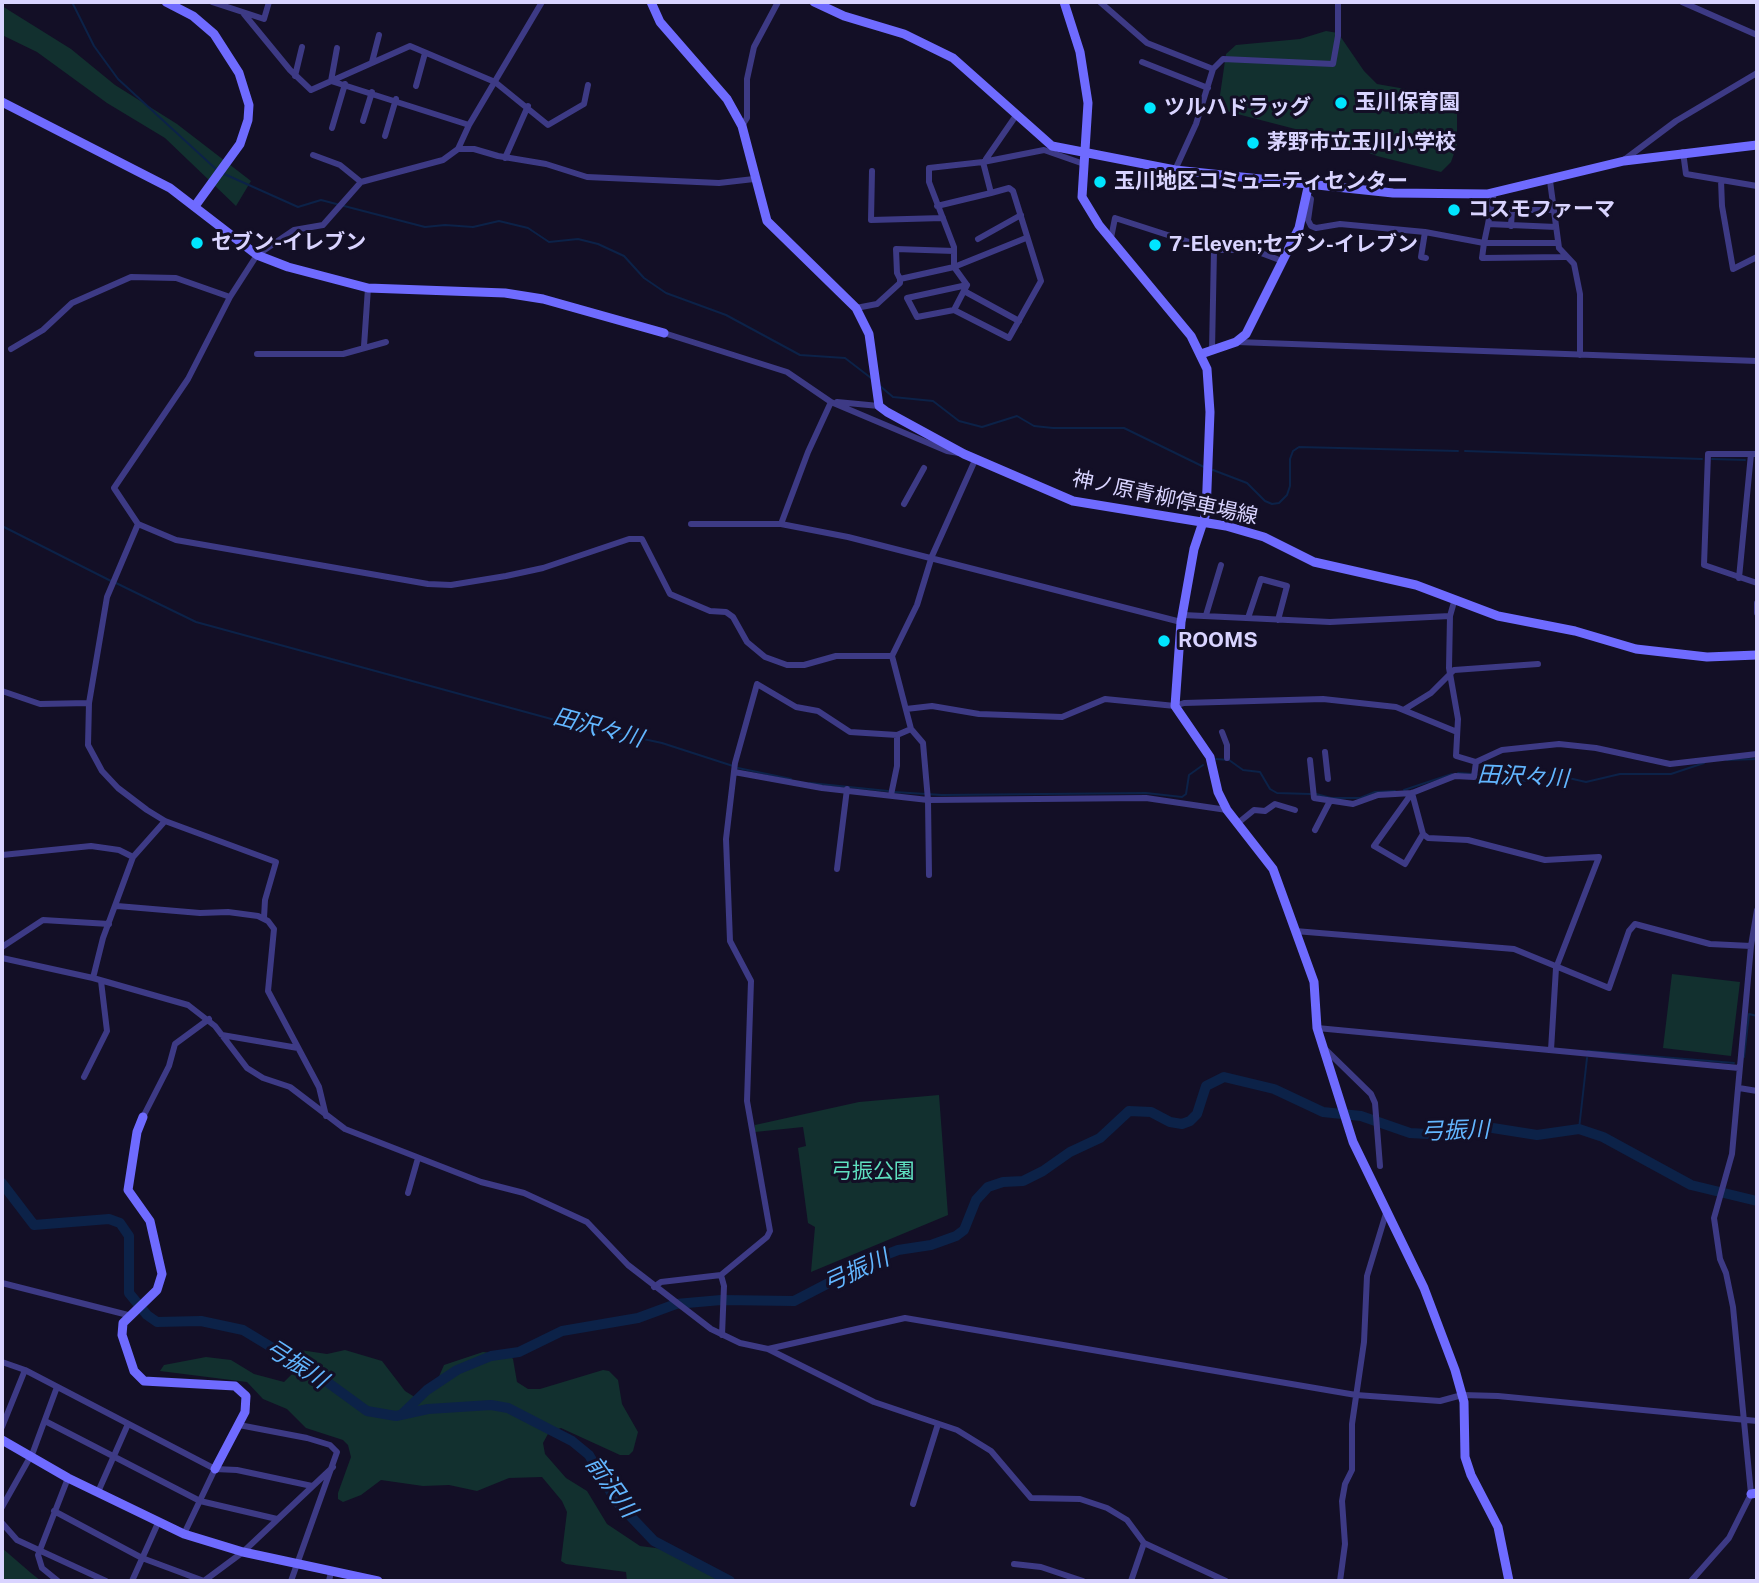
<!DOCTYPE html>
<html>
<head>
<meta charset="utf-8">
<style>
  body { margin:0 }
  #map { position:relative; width:1759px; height:1583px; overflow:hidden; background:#130f26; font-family:"Public Sans",sans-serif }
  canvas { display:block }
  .frame { position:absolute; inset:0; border:4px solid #d9d4ff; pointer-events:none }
</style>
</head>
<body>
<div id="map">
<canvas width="1759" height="1583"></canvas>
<div class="frame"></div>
</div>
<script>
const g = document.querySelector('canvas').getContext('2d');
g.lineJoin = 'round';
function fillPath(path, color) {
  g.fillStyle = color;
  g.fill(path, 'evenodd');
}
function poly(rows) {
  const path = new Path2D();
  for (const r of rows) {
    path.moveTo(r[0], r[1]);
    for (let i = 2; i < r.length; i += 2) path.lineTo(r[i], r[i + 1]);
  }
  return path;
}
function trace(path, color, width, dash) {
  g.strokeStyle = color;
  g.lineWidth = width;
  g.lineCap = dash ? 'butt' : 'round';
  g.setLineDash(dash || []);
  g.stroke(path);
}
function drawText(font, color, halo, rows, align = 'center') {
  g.font = font + ' "Public Sans","Noto Sans JP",sans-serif';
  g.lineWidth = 6;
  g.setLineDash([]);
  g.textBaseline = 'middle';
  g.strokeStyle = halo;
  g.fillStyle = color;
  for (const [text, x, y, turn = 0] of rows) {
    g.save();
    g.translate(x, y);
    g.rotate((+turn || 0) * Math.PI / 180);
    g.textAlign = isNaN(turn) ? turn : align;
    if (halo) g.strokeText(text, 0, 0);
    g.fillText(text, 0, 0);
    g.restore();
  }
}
fillPath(poly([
  [2,6,71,49,115,85,177,124,251,181,236,206,165,138,107,103,37,52,2,35],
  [1326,31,1338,33,1364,71,1377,84,1457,98,1457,145,1451,162,1441,172,1377,156,1330,138,1218,109,1226,54,1236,45,1300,39],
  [1672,974,1740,982,1731,1056,1663,1048],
  [939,1095,948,1215,811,1272,815,1227,808,1223,798,1148,806,1146,803,1127,755,1132,755,1125,859,1102],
  [300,1350,327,1354,345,1350,382,1361,405,1391,421,1401,434,1388,444,1365,483,1352,509,1354,513,1359,517,1382,528,1389,540,1389,603,1370,609,1371,618,1380,622,1404,638,1432,633,1451,629,1455,620,1455,561,1428,549,1432,543,1443,545,1454,566,1478,587,1491,607,1524,640,1546,671,1550,709,1574,730,1581,627,1581,626,1572,566,1564,561,1561,567,1512,562,1501,542,1477,509,1478,477,1491,449,1485,423,1486,381,1480,361,1495,343,1502,338,1499,338,1493,351,1457,348,1445,343,1440,306,1428,287,1409,263,1399,247,1382,160,1371,164,1365,206,1357,231,1360,254,1374,284,1382,294,1372,294,1353],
  [2,1548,31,1573,41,1581,2,1581]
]), '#12302f');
trace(poly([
  [72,2,94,46,118,79,217,170],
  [222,173,298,207,321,200,425,227,445,225,473,227,499,221,528,228,549,242,578,239,598,244,624,256,644,278,666,293,726,315,800,355,845,358,871,378],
  [880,386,893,397,933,401,959,421,982,427,1017,416,1034,426,1053,428,1124,428,1204,467],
  [1465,451,1702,459],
  [1712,459,1745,460],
  [1756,460,1757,461],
  [1213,470,1247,483,1265,501,1272,504,1279,503,1287,495,1290,486,1290,459,1293,451,1299,447,1458,451],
  [2,526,111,581],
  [116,583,196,622,555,720,662,743,733,766],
  [1216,759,1229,760,1243,770,1260,772,1270,789,1277,793,1310,794],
  [1727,760,1757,759],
  [738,768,791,779],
  [1458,773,1473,774],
  [1478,775,1491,779,1528,781,1551,774,1586,782,1620,774,1671,774,1704,763],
  [810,783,888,791],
  [1404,790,1452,774],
  [894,792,942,795,1146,793,1182,797,1186,794,1189,775,1203,765],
  [1316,794,1331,798,1360,798,1375,792,1395,791],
  [1588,1051,1734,1063],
  [1744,1057,1749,1014,1757,1016],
  [1579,1129,1587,1058]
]), '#0c2248', 2);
trace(poly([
  [2,1183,34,1225,109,1219,120,1223,129,1236,129,1293,147,1315,157,1322,201,1321,243,1330,319,1376,367,1411,396,1416,428,1409,491,1405,508,1408,572,1441,589,1455,616,1501,654,1541,730,1581],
  [402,1414,427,1390,457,1370,491,1356,519,1352,562,1331,638,1318,676,1304,721,1300,794,1301,875,1259,898,1250,931,1245,956,1236,964,1230,976,1200,988,1187,1003,1182,1023,1181,1043,1171,1070,1152,1100,1138,1129,1111,1151,1112,1170,1122,1182,1124,1190,1121,1197,1114,1206,1086,1224,1077,1274,1089,1323,1112,1361,1116,1410,1133,1428,1134,1480,1126,1537,1135,1579,1129,1603,1137,1691,1185,1757,1201]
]), '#0c2248', 10);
trace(poly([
  [212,2,264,19,269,2],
  [542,2,469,125,458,149,443,160,361,182,323,225,294,230,257,255,230,297,188,379,114,488,138,524,176,540,428,584,451,585,506,576,543,568,629,539,642,539,670,594,710,611,726,612,733,617,747,642,765,657,787,665,804,665,836,656,892,656],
  [1100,2,1147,43,1213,69],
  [1682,2,1757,35],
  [244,14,290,70,311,90,410,46,495,82,548,125,584,104,588,85],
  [372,62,379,35],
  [1142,62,1208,88],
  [295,76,302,47],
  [331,81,469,125],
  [331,81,337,48],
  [416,86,425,53],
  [363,121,372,92],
  [742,126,747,118,747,79,754,47,778,2],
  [332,128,345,84],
  [385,136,396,99],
  [458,149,474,149,498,156,546,164,587,177,719,183,754,179],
  [1683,152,1686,174,1757,186],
  [313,155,340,165,361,182],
  [505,158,528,106],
  [986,159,1015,117],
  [1624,160,1676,121,1757,73],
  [1175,170,1196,124,1213,69,1223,59,1333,64,1338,36,1338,2],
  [872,171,871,220,943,218],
  [1721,180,1722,206,1733,269,1757,257],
  [1550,181,1559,248,1574,264,1580,294,1580,355],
  [1494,192,1488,224,1556,227],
  [1307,196,1311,199,1308,220,1311,226,1316,228,1340,224,1425,232,1484,243,1482,258,1565,257],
  [937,206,991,193],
  [1488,224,1484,243,1558,243],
  [1511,226,1512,210,1554,210],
  [1425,232,1421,257,1426,258],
  [1026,238,954,267,954,247,929,182,929,168,983,162,1044,150,1084,164],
  [1111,238,1115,218,1214,250,1253,250,1277,259],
  [978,239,1021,215],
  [954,251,896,249,897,273,900,279,954,267,967,285],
  [964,291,1019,321],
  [856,308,877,304,900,283,900,279],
  [954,310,967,285,907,298,917,317,954,310,1009,338,1041,281,1013,191,1009,188,991,193,983,162],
  [664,333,787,372,831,402,947,451,959,453],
  [1237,342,1757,361],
  [364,346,368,288],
  [11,349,43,330,72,303,131,277,176,278,230,297],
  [1212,350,1214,250],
  [257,354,343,354,386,342],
  [837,402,879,406],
  [1757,454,1708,454,1704,565,1757,583],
  [904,504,924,468],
  [138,524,107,597,89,703,88,745,102,771,118,788,147,810,165,821,276,862,265,900,264,918],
  [691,524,781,524,848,537,1181,622],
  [781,524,808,452,831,402],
  [1739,578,1751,454],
  [1454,602,1450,616,1449,668,1458,719,1456,756,1476,762,1502,750,1559,744,1596,748,1670,764,1757,754],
  [1757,603,1757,613],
  [1183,615,1330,622,1450,616],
  [1206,615,1221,565],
  [1248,618,1261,579,1287,586,1278,620],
  [2,691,40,704,89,703],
  [906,709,932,706,979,714,1062,717,1105,699,1175,706,1184,703,1323,699,1396,707,1457,732],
  [1405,709,1431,693,1454,670,1538,664],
  [1222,732,1227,745,1227,758],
  [1325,752,1328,779],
  [1310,760,1314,798,1353,804,1378,795,1412,793],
  [1476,762,1474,777,1455,776,1412,793,1423,834,1428,838,1468,840,1545,860,1599,857,1556,968,1551,1050],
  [734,772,822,788,928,800,1146,798,1227,810],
  [1412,793,1374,846,1405,864,1423,834],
  [891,795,897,766,897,735],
  [1238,823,1254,810,1265,811,1275,804,1295,810],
  [1315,830,1330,801],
  [2,855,91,846,119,850,133,857],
  [837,869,847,789],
  [929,875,928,800,923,743,911,729,892,656,917,605,932,556,976,458],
  [117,906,200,913,228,912,258,916,268,921,274,929,268,991,319,1087,326,1116],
  [1295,931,1514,949,1609,988,1629,931,1635,924,1710,944,1751,946],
  [2,947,43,920,109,924],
  [2,958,93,978,188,1005,215,1026,247,1068,263,1078,290,1087,345,1129,481,1182,524,1193,587,1222,628,1265,711,1329,740,1343,768,1349,874,1402,957,1430,991,1451,1031,1498,1080,1499,1107,1508,1127,1520,1144,1543,1226,1581],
  [93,978,103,938,133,857,165,821],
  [1317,1028,1739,1068],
  [222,1035,298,1048],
  [1325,1049,1371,1094,1375,1103,1380,1166],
  [84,1077,107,1031,101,981],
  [1739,1088,1757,1091],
  [143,1117,169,1066,175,1044,209,1019],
  [408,1193,418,1158],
  [721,1275,724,1286,722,1335],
  [2,1283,128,1315],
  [654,1287,661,1282,721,1275,767,1237,770,1231,747,1101,751,981,730,941,726,839,735,763,757,684,796,707,818,711,850,732,897,735,911,729],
  [768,1349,905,1318,1356,1395,1440,1401,1462,1395,1498,1396,1757,1421],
  [2,1362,25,1370,215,1469,237,1470,312,1486],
  [45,1421,200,1501,277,1519],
  [239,1425,307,1438,330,1445,337,1452,291,1581],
  [2,1427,25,1370],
  [98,1492,128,1424],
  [913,1504,938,1424],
  [2,1507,33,1452,57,1387],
  [54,1511,142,1558,204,1581],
  [2,1523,17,1540,106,1581],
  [184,1534,215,1469],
  [1014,1564,1041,1567,1083,1581],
  [58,1581,42,1568,38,1555,68,1478],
  [132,1581,158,1523],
  [204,1581,243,1552,333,1467],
  [329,1581,331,1572],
  [1131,1581,1144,1543],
  [1340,1581,1345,1544,1342,1501,1345,1484,1352,1470,1352,1424,1364,1342,1367,1276,1387,1210],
  [1691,1581,1729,1538,1751,1494,1733,1307,1726,1273,1720,1259,1714,1218,1732,1154,1751,946,1757,910]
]), '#3d3a85', 6);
trace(poly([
  [166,2,193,16,214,34,239,73,249,105,248,120,240,144,195,206],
  [651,2,660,22,727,99,742,126,767,221,856,308,869,334,879,406,887,412,964,454,1073,501,1226,526,1264,537,1314,562,1416,585,1498,616,1575,631,1636,649,1707,657,1757,655],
  [814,2,844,16,904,34,953,58,1052,146,1175,170,1393,193,1487,194,1624,161,1757,145],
  [1064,2,1080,52,1088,103,1082,197,1099,225,1191,336,1207,369,1210,412,1206,513,1194,549,1181,622,1175,706,1210,757,1218,792,1227,810,1273,869,1314,982,1317,1028,1353,1142,1424,1288,1455,1370,1464,1402,1465,1457,1471,1475,1498,1527,1509,1581],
  [2,102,170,188,257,255,288,267,368,288,505,293,543,299,664,333],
  [1201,354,1236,342,1246,334,1299,228,1309,183],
  [143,1117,137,1132,128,1190,150,1221,162,1274,157,1290,123,1323,122,1335,134,1371,144,1381,235,1386,246,1396,245,1412,215,1469],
  [2,1440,68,1478,184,1534,243,1552,378,1581],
  [1751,1494,1757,1493]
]), '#6f6bff', 9);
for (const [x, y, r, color] of [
  [1341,103,7,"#00e5ff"],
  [1150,108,7,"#00e5ff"],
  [1253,143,7,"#00e5ff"],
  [1100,182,7,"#00e5ff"],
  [1454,210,7,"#00e5ff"],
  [197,243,7,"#00e5ff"],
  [1155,245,7,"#00e5ff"],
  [1164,641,7,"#00e5ff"]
]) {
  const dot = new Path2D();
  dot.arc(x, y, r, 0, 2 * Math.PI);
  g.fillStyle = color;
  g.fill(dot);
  trace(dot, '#130f26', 2.5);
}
drawText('bold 21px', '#d9d4ff', '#130f26', [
  ["玉川保育園",1355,103],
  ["ツルハドラッグ",1164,108],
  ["茅野市立玉川小学校",1267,143],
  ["玉川地区コミュニティセンター",1114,182],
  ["コスモファーマ",1468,210],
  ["セブン-イレブン",211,243],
  ["7-Eleven;セブン-イレブン",1169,245],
  ["ROOMS",1178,641]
], 'left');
drawText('21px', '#d9d4ff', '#130f26', [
  ["神ノ原青柳停車場線",1165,498,12]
]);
drawText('21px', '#5fe0c0', '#130f26', [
  ["弓振公園",873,1172]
]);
drawText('italic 23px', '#62b6ff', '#130f26', [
  ["田沢々川",598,728,15],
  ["田沢々川",1523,777,3],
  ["弓振川",1455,1131,-2],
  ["弓振川",856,1271,-24],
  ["弓振川",296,1364,33],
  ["前沢川",611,1487,54]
]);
</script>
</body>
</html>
